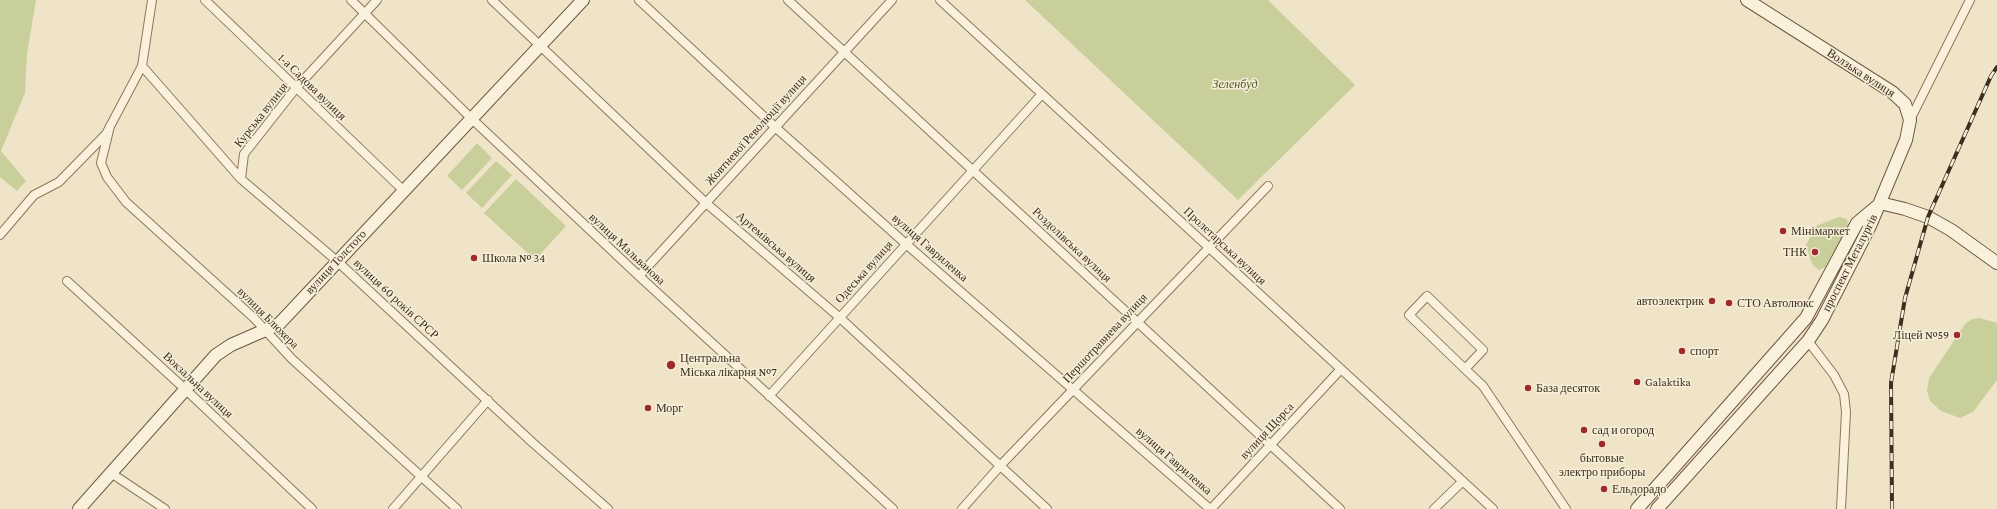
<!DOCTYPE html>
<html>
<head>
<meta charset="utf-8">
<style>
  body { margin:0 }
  canvas { display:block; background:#f0e4c8 }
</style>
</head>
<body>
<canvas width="1997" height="509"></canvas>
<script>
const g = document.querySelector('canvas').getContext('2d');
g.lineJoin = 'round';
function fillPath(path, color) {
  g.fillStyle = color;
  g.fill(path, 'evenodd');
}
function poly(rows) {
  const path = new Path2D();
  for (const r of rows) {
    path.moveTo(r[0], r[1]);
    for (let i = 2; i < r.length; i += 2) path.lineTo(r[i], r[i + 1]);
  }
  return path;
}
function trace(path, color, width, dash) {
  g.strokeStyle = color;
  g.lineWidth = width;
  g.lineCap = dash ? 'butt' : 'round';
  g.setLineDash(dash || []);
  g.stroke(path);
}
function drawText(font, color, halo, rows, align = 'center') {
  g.font = font + ' "Crimson Pro",serif';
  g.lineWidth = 3;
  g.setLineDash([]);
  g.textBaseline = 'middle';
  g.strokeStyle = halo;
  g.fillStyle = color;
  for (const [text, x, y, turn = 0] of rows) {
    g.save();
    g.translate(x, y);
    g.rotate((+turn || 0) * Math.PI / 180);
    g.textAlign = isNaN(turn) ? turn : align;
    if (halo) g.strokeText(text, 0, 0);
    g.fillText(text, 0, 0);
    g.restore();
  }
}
fillPath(poly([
  [0,0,36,0,27,54,25,93,1,151,26,181,17,191,0,177],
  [1025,0,1268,0,1355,85,1238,200],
  [477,143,492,158,462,190,447,176],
  [496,161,512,175,482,208,466,193],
  [516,179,566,226,535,260,484,213],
  [1839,217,1847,219,1848,226,1825,267,1819,270,1812,264,1806,245,1816,226],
  [1980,318,1997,323,1997,380,1973,412,1960,418,1941,411,1930,401,1927,391,1929,378,1965,324,1972,319]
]), '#c9cf9b');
const street = poly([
  [205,0,404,191],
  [351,0,472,119,639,276,893,509],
  [492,0,706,203,839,317,1047,509],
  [639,0,774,126,906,244,1210,509],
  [788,0,1340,509],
  [940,0,1493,509],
  [142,66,241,179,337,261,533,443,608,509],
  [1910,120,1970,0],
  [110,126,101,163,107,177,126,202,254,318,292,359,457,509],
  [241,179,244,154,296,88,377,0],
  [0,235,34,195,59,182,106,134,142,66,152,0],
  [639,276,892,0],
  [67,281,185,389,312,509],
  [1808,341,1834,375,1844,394,1846,412,1841,509],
  [1465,369,1483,350,1427,296,1409,315,1465,369,1483,386,1566,509],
  [769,396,1042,94],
  [111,473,165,509],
  [393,509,488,400],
  [962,509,1000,466,1268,186],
  [1211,509,1341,369],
  [1434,509,1463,481]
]);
const secondary = poly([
  [1880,203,1905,209,1928,217,1951,230,1997,263],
  [79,509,216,355,231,345,279,324,583,0],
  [1637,509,1806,318,1857,223,1876,207],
  [1657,509,1808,341,1822,320,1870,226,1906,140,1910,120,1905,104,1892,92,1747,0]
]);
trace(street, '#8d765c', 10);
trace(secondary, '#6f573f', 14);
trace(street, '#faf1dc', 8);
trace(secondary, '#faf1dc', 12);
const rail = poly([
  [1892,509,1891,383,1905,298,1928,217,1991,76,1997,67]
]);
trace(rail, '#3d2e20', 4);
trace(rail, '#f7eed8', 2.5, [8]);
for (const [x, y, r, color] of [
  [1783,231,4,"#9e2a2b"],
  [1815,252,4,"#9e2a2b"],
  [474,258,4,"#9e2a2b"],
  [1712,301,4,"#9e2a2b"],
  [1729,303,4,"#9e2a2b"],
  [1957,335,4,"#9e2a2b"],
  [1682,351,4,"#9e2a2b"],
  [671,365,5,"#9e2a2b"],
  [1637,382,4,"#9e2a2b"],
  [1528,388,4,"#9e2a2b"],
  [648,408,4,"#9e2a2b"],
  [1584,430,4,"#9e2a2b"],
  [1602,444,4,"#9e2a2b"],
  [1604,489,4,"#9e2a2b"]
]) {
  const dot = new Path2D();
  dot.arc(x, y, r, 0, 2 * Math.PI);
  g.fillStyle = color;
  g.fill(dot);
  trace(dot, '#f7eed8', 1.5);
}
drawText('12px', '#3d2e20', '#f7eed8', [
  ["Волзька вулиця",1861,73,33],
  ["1-а Садова вулиця",312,87,44],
  ["Курська вулиця",261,115,-52],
  ["Жовтневої Революції вулиця",756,130,-48],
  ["Роздолівська вулиця",1072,245,43],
  ["Пролетарська вулиця",1225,246,43],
  ["Артемівська вулиця",776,247,41],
  ["вулиця Гавриленка",930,248,41],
  ["вулиця Мальванова",627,249,43],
  ["вулиця Толстого",336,262,-47],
  ["проспект Металургів",1850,263,-63],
  ["Одеська вулиця",864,272,-48],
  ["вулиця 60 років СРСР",396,299,43],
  ["вулиця Блюхера",268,318,45],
  ["Першотравнева вулиця",1105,338,-47],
  ["Вокзальна вулиця",198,385,43],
  ["вулиця Щорса",1267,431,-47],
  ["вулиця Гавриленка",1174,461,41]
]);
drawText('italic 12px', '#4d5a26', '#f7eed8', [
  ["Зеленбуд",1235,84]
]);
drawText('12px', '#3d2e20', '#f7eed8', [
  ["Мінімаркет",1791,231],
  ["ТНК",1807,252,"right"],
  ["Школа № 34",482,258],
  ["автоэлектрик",1704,301,"right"],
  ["СТО Автолюкс",1737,303],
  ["Ліцей №59",1949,335,"right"],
  ["спорт",1690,351],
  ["Центральна",680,358],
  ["Міська лікарня №7",680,372],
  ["Galaktika",1645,382],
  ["База десяток",1536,388],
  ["Морг",656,408],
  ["сад и огород",1592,430],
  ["бытовые",1602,458,"center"],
  ["электро приборы",1602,472,"center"],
  ["Ельдорадо",1612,489]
], 'left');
</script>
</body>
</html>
